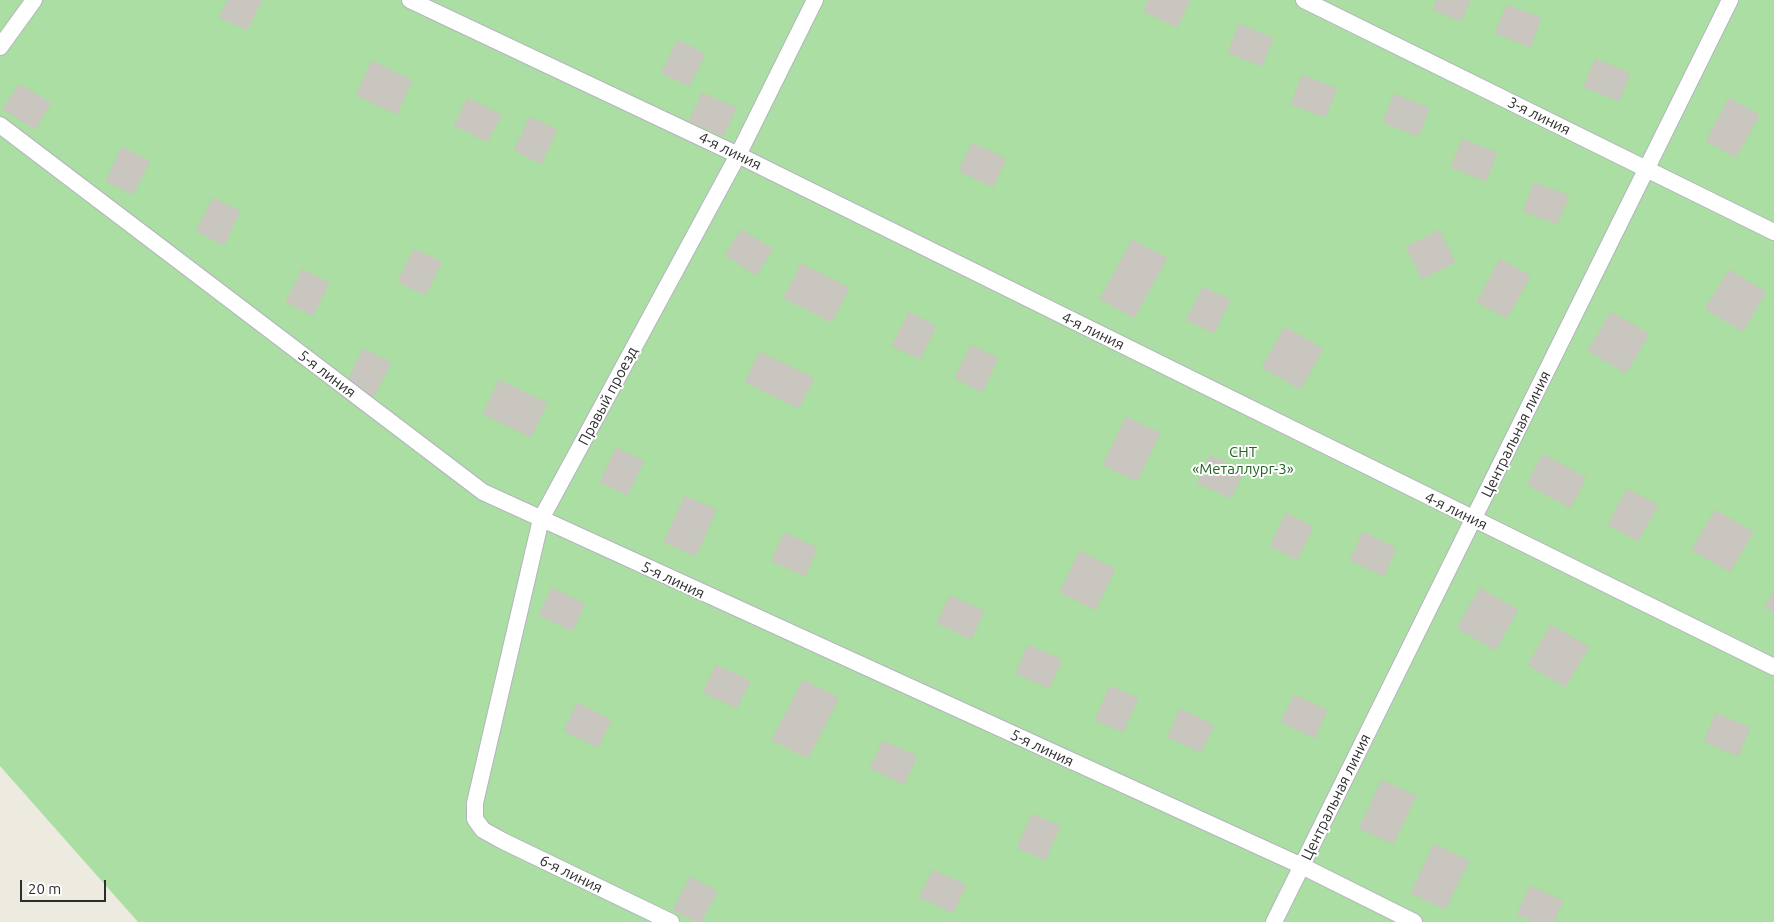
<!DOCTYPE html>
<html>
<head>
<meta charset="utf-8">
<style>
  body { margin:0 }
  #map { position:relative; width:1774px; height:922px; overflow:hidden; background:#edeae0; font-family:Ubuntu,sans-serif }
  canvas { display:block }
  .scale { position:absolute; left:20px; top:880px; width:86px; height:22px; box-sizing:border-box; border:2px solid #2d2d2d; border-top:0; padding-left:6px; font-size:15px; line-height:18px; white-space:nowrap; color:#2d2d2d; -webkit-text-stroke:4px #fff; paint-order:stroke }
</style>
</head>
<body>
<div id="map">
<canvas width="1774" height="922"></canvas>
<div class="scale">20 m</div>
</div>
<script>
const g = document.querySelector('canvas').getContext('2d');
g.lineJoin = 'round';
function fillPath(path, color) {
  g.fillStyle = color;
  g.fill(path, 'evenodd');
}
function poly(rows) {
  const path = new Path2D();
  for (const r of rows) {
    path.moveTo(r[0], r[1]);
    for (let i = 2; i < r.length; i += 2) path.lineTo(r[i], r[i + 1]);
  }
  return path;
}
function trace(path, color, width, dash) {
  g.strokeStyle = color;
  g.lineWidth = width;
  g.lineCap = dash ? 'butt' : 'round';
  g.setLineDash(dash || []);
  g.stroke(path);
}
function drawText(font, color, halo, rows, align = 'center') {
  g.font = font + ' Ubuntu,sans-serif';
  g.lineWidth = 4;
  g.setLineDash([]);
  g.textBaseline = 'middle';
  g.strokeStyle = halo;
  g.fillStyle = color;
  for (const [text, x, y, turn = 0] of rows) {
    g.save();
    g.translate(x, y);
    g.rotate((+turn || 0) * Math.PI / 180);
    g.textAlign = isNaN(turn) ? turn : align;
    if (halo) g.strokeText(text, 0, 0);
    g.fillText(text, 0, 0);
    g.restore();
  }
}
fillPath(poly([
  [0,0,1774,0,1774,922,138,922,0,766]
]), '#abdea2');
const building = poly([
  [228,0,262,0,247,30,219,17,228,0],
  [1149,0,1190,0,1177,27,1143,11,1149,0],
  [1437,0,1470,0,1461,21,1433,10,1437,0],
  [1507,5,1541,18,1530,47,1495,33,1507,5],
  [1239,24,1273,38,1262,66,1228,53,1239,24],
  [678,40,705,54,689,86,661,73,678,40],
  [1595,59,1630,73,1619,101,1584,87,1595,59],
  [372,61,412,80,397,114,356,95,372,61],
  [1302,75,1337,89,1325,117,1291,104,1302,75],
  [19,84,51,103,35,129,3,109,19,84],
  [702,93,736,108,723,136,689,121,702,93],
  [1394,94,1429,108,1418,136,1383,122,1394,94],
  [468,98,501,115,487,142,454,125,468,98],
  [1729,98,1759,115,1736,157,1706,141,1729,98],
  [530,117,557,130,541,164,514,150,530,117],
  [1462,139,1497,153,1486,181,1451,167,1462,139],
  [972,143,1006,159,993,187,959,171,972,143],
  [122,147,150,161,133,194,106,181,122,147],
  [1534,182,1569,196,1557,224,1523,211,1534,182],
  [213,198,240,211,224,245,196,231,213,198],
  [741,230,773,249,756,275,725,255,741,230],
  [1439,230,1455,262,1422,279,1406,247,1439,230],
  [1132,240,1167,258,1134,318,1100,299,1132,240],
  [414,249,442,262,425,295,398,282,414,249],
  [1500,259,1530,276,1507,318,1477,302,1500,259],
  [801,264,849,288,832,322,784,298,801,264],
  [302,269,329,283,313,316,286,302,302,269],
  [1729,270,1766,292,1743,331,1705,309,1729,270],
  [1203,287,1230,300,1214,333,1186,320,1203,287],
  [909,312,936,326,920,359,892,346,909,312],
  [1611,312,1649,334,1626,373,1588,351,1611,312],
  [1285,327,1323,349,1300,389,1262,367,1285,327],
  [971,345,998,358,982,392,955,378,971,345],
  [363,349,391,363,374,396,347,383,363,349],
  [760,352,814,378,799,408,745,382,760,352],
  [499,380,547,403,531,437,483,414,499,380],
  [1126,417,1160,433,1137,481,1103,465,1126,417],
  [616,448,644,461,627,495,600,482,616,448],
  [1543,454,1586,478,1570,508,1527,484,1543,454],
  [1210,455,1244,471,1231,498,1197,483,1210,455],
  [1627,489,1658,505,1638,541,1608,525,1627,489],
  [685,496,716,510,696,556,664,542,685,496],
  [1715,510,1753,532,1730,572,1692,550,1715,510],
  [1286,513,1313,527,1297,560,1270,546,1286,513],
  [1363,532,1396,548,1384,576,1350,560,1363,532],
  [784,533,817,548,805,576,771,561,784,533],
  [1080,551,1115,569,1095,610,1060,592,1080,551],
  [552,588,585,604,572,631,539,615,552,588],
  [1480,588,1518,610,1495,650,1457,628,1480,588],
  [1774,591,1774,613,1765,607,1774,591],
  [950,596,984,611,971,639,937,623,950,596],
  [1551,625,1589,647,1565,687,1528,665,1551,625],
  [1028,645,1062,660,1049,688,1016,673,1028,645],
  [716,665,750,681,737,708,703,692,716,665],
  [803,680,839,698,808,758,772,740,803,680],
  [1110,686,1138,698,1123,732,1095,720,1110,686],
  [1294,695,1327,710,1315,738,1281,722,1294,695],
  [577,703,611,720,598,747,564,731,577,703],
  [1180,709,1214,725,1201,752,1168,737,1180,709],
  [1716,713,1750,728,1738,756,1704,741,1716,713],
  [883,741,917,756,904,784,870,768,883,741],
  [1382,780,1416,796,1393,844,1359,828,1382,780],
  [1032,814,1060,826,1045,860,1017,848,1032,814],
  [1434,844,1469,861,1445,909,1411,893,1434,844],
  [933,870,966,885,953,913,919,897,933,870],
  [690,877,717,891,701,922,698,922,673,910,690,877],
  [1530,886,1563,901,1554,922,1536,922,1517,914,1530,886]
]);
fillPath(building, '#c9c6c0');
trace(building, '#c8c6ba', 1);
const service = poly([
  [410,0,738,155,1774,667],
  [1304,0,1774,232],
  [0,47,34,0],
  [0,125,483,492,1302,866,1414,922],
  [671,922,503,841,483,830,475,819,475,803,541,519,738,155,815,0],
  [1274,922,1730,0]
]);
trace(service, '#b4b4bf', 18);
trace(service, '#fff', 16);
drawText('15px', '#2d2d2d', '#fff', [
  ["3-я линия",1539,116,26],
  ["4-я линия",730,151,26],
  ["4-я линия",1093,331,26],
  ["5-я линия",327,374,37],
  ["Правый проезд",608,396,-62],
  ["Центральная линия",1516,434,-64],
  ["4-я линия",1456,511,26],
  ["5-я линия",673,580,25],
  ["5-я линия",1042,748,25],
  ["Центральная линия",1336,797,-64],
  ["6-я линия",571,874,26]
]);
drawText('15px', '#226422', '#fff', [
  ["СНТ",1243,452],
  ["«Металлург-3»",1243,469]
]);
</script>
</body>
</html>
